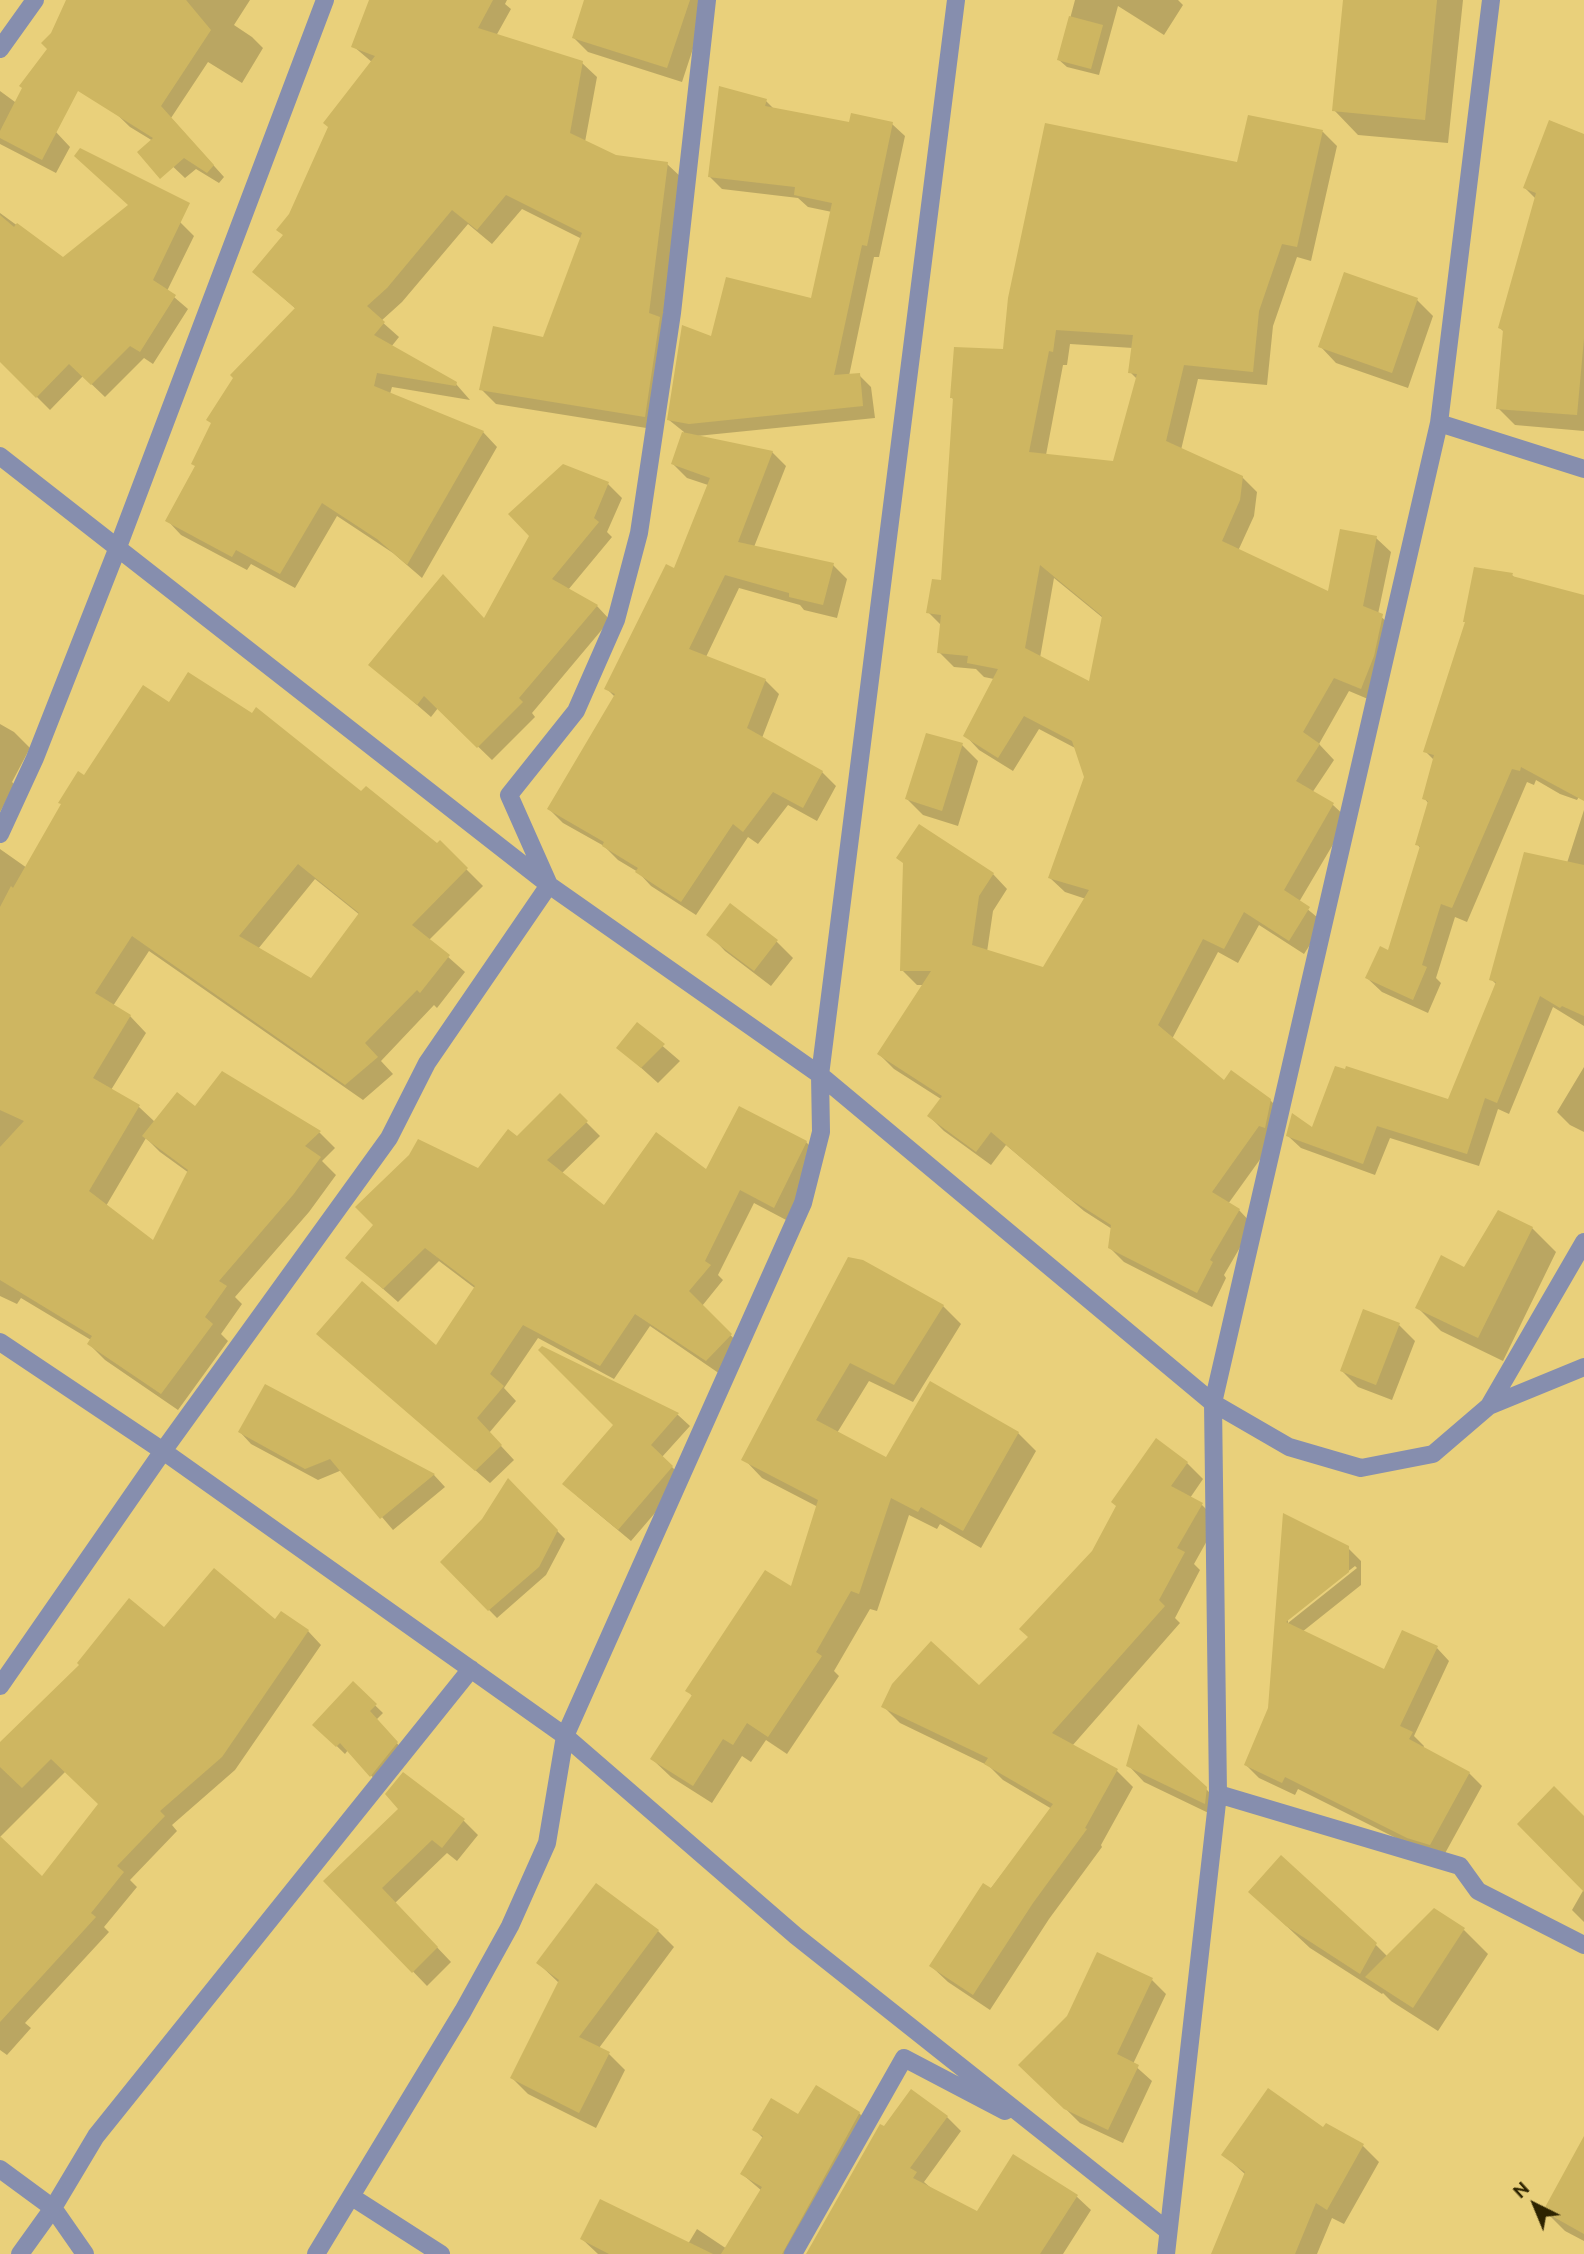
<!DOCTYPE html>
<html>
<head>
<meta charset="utf-8">
<style>
  body { margin:0 }
  #map { position:relative; width:1584px; height:2254px; overflow:hidden; background:#e9d07b; font-family:Ubuntu,sans-serif }
  canvas { display:block }
  .north { position:absolute; left:1500px; top:2170px; width:70px; height:70px; -webkit-text-stroke:5px #e9d07b; paint-order:stroke; rotate:317deg; font-size:19px; font-weight:700; line-height:28px; text-align:center; color:#2d2300 }
  .north::after { content:''; display:block; margin:auto; width:24px; height:32px; background:#2d2300; clip-path:polygon(50% 0,100% 100%,50% 72%,0 100%) }
</style>
</head>
<body>
<div id="map">
<canvas width="1584" height="2254"></canvas>
<div class="north">N</div>
</div>
<script>
const g = document.querySelector('canvas').getContext('2d');
g.lineJoin = 'round';
function fillPath(path, color) {
  g.fillStyle = color;
  g.fill(path, 'evenodd');
}
function poly(rows) {
  const path = new Path2D();
  for (const r of rows) {
    path.moveTo(r[0], r[1]);
    for (let i = 2; i < r.length; i += 2) path.lineTo(r[i], r[i + 1]);
  }
  return path;
}
function trace(path, color, width, dash) {
  g.strokeStyle = color;
  g.lineWidth = width;
  g.lineCap = dash ? 'butt' : 'round';
  g.setLineDash(dash || []);
  g.stroke(path);
}
fillPath(poly([
  [68,0,250,0,234,25,252,37,263,48,242,83,208,62,171,118,224,177,219,183,196,169,185,178,149,144,153,141,130,127,43,43,52,34],
  [371,0,507,0,505,4,511,9,496,36,582,63,597,77,585,142,616,156,667,164,682,178,659,430,496,404,481,389,544,339,582,239,522,209,492,244,468,224,402,302,381,321,399,337,391,347,456,384,470,400,392,387,390,394,483,432,497,447,422,578,393,553,337,516,295,588,251,564,247,570,181,535,167,520,296,309,254,272,285,236,291,215,373,63,353,46],
  [586,0,709,0,682,82,588,52,574,38],
  [1075,0,1178,0,1183,5,1164,35,1118,6,1099,75,1067,67,1059,60],
  [1345,0,1463,0,1448,143,1358,135,1334,110],
  [0,91,56,132,70,147,56,173,0,144],
  [766,101,774,109,851,124,892,124,905,136,879,257,874,257,849,376,859,375,871,387,875,418,697,436,772,452,786,466,754,547,833,565,847,579,837,618,804,610,800,605,739,588,706,657,765,680,779,694,762,738,822,772,836,786,817,821,788,805,758,844,748,837,696,915,651,886,638,872,618,860,604,846,563,823,549,809,615,697,607,689,675,570,708,485,687,478,673,464,684,432,669,420,712,338,813,301,832,212,808,207,798,198,722,189,710,177],
  [1249,117,1323,132,1337,146,1311,261,1297,257,1273,326,1267,385,1198,379,1181,450,1242,477,1257,492,1254,516,1238,551,1329,594,1376,538,1391,552,1378,614,1397,631,1375,702,1349,691,1319,744,1334,760,1312,793,1333,805,1348,819,1299,902,1324,923,1304,954,1259,925,1238,963,1218,952,1172,1039,1224,1083,1270,1100,1285,1115,1274,1140,1228,1204,1239,1210,1253,1225,1224,1275,1226,1278,1212,1307,1124,1262,1109,1247,1112,1229,1084,1211,1006,1145,991,1165,944,1131,929,1116,941,1099,894,1069,879,1054,924,985,917,985,902,970,993,874,1007,889,993,911,987,952,1043,969,1086,899,1065,892,1050,878,1086,777,1077,749,1039,729,1013,771,979,750,965,735,994,679,984,677,976,669,954,667,939,652,942,626,928,612,943,582,954,400,952,398,1005,351,1239,164],
  [1070,344,1133,348,1130,372,1138,380,1115,463,1046,455,1063,365,1067,365],
  [1054,578,1103,618,1090,684,1040,658],
  [1584,136,1584,431,1515,425,1498,408,1504,332,1500,328,1536,199,1525,188],
  [0,213,63,259,180,222,194,236,167,291,188,309,153,364,144,358,105,397,83,376,50,410,1,361],
  [1417,300,1433,316,1408,388,1336,363,1320,346],
  [608,484,622,498,607,532,612,537,568,590,597,606,610,620,532,713,535,717,492,760,438,708,431,717,371,665,484,621],
  [1512,575,1516,579,1584,597,1584,788,1577,800,1560,794,1536,780,1534,785,1527,782,1467,922,1455,917,1436,978,1441,983,1428,1013,1382,992,1367,978,1389,952,1421,849,1417,844,1429,804,1424,798,1434,760,1425,751],
  [169,704,361,794,437,846,440,843,483,886,429,940,465,972,437,1008,434,1005,381,1061,393,1074,363,1100,149,951,113,1006,130,1016,146,1033,111,1090,139,1107,155,1122,195,1108,319,1132,335,1148,322,1161,336,1175,309,1212,235,1297,242,1304,221,1334,228,1341,178,1410,105,1360,89,1344,91,1340,21,1298,17,1304,0,1296,0,849,27,868,85,778],
  [315,879,360,915,312,980,258,949],
  [146,1138,160,1152,189,1173,153,1243,106,1206],
  [0,724,14,732,30,748,12,782,15,785,0,812],
  [962,745,978,761,958,826,923,815,907,799],
  [1584,810,1584,1026,1553,1007,1509,1114,1498,1109,1479,1166,1390,1138,1375,1175,1301,1148,1288,1136,1449,1101,1497,985,1491,979,1567,863],
  [731,906,777,942,793,958,771,986,725,951,709,934],
  [638,1025,680,1061,658,1083,619,1048],
  [1584,1067,1584,1132,1570,1125,1557,1112],
  [560,1096,600,1136,561,1174,605,1207,707,1171,806,1142,820,1156,788,1221,754,1203,718,1275,723,1280,702,1306,744,1349,720,1374,650,1326,614,1379,538,1338,504,1388,516,1401,489,1433,514,1460,490,1483,318,1334,437,1348,476,1289,439,1261,398,1302,348,1258,478,1170,517,1139],
  [1532,1228,1556,1252,1503,1361,1441,1331,1417,1307,1464,1269],
  [849,1259,943,1306,961,1324,913,1402,869,1381,837,1433,887,1460,1018,1433,1036,1451,981,1548,940,1524,937,1529,909,1515,877,1611,870,1609,834,1671,839,1676,787,1754,766,1740,751,1762,742,1756,712,1803,671,1777,652,1759,693,1697,687,1690,791,1589,818,1507,762,1478,744,1459],
  [1399,1325,1415,1341,1392,1400,1358,1387,1342,1371],
  [542,1348,678,1415,690,1426,662,1457,684,1479,631,1541,577,1496,615,1425],
  [265,1386,434,1475,445,1487,393,1530,342,1470,318,1480,251,1444,240,1432],
  [1156,1441,1187,1463,1203,1479,1190,1498,1202,1505,1218,1521,1194,1564,1200,1570,1175,1618,1180,1623,1072,1746,1117,1771,1133,1787,1101,1845,1102,1847,1049,1919,990,2010,948,1982,931,1966,1052,1809,1003,1780,989,1766,900,1723,884,1707,979,1688,1030,1637,1093,1552],
  [508,1481,565,1539,546,1575,497,1618,442,1562,484,1520],
  [1284,1515,1348,1548,1361,1561,1361,1585,1302,1632,1385,1671,1437,1648,1449,1661,1414,1736,1424,1746,1423,1748,1469,1773,1482,1786,1443,1857,1422,1851,1298,1789,1295,1795,1259,1778,1246,1765,1270,1708],
  [1355,1566,1357,1568,1288,1623,1288,1618],
  [276,1622,308,1631,321,1645,235,1770,172,1825,177,1831,130,1880,137,1887,104,1927,109,1932,25,2023,31,2028,7,2055,0,2050,0,1839,42,1878,100,1804,66,1771,0,1837,0,1745,164,1630],
  [353,1684,383,1713,376,1720,404,1751,378,1783,348,1750,345,1754,315,1725],
  [1128,1765,1205,1788,1222,1805,1221,1819,1144,1782],
  [403,1774,464,1821,478,1835,457,1861,447,1853,395,1903,451,1962,427,1986,326,1881,401,1809],
  [1584,1818,1584,1922,1572,1910,1584,1889],
  [1250,1892,1375,1944,1388,1957,1464,1930,1488,1954,1438,2031,1391,2001,1383,1993,1382,1994,1310,1948],
  [658,1931,674,1947,599,2048,609,2054,625,2070,596,2128,528,2094,512,2078,559,1983,538,1963],
  [1152,1980,1166,1994,1133,2064,1152,2081,1123,2143,1080,2123,1021,2065],
  [817,2087,859,2113,874,2128,802,2254,598,2254,582,2239,688,2244,697,2229,727,2249,762,2191,742,2174,764,2139,754,2129,799,2117],
  [947,2117,961,2131,924,2182,931,2188,978,2213,1076,2196,1091,2210,1063,2254,808,2254,884,2129],
  [1326,2125,1363,2146,1379,2162,1344,2224,1332,2218,1317,2254,1213,2254,1246,2175,1224,2155,1324,2129],
  [1584,2139,1584,2241,1565,2231,1545,2211]
]), '#0003');
fillPath(poly([
  [66,0,186,0,211,30,161,106,214,165,207,173,184,158,160,179,137,152,153,138,78,91,42,160,0,138,0,131,22,88,19,86,47,49,41,43,51,33],
  [369,0,493,0,478,28,583,61,570,133,616,155,668,162,649,313,660,317,645,417,479,390,493,326,543,337,582,233,506,195,477,230,452,210,387,288,367,306,385,322,374,335,457,382,456,386,377,373,374,386,484,431,407,565,377,539,322,503,280,574,236,550,232,557,165,521,195,466,191,464,211,423,206,420,233,378,230,375,295,308,252,272,283,235,276,230,289,214,328,127,323,123,375,56,351,47],
  [584,0,690,0,667,68,572,38],
  [1343,0,1437,0,1425,120,1332,111],
  [1069,16,1103,25,1091,69,1057,60],
  [719,86,767,99,765,106,849,122,851,113,893,122,867,246,862,245,834,375,860,373,863,406,689,424,667,420,682,325,711,336,726,277,811,298,832,203,794,195,795,187,708,177],
  [1248,115,1323,130,1297,247,1282,244,1259,311,1253,372,1184,365,1166,441,1243,476,1240,500,1222,541,1328,591,1340,529,1377,536,1363,606,1383,614,1374,656,1361,689,1334,678,1303,732,1320,744,1296,781,1334,803,1284,890,1310,907,1289,941,1244,912,1224,949,1203,939,1158,1025,1224,1080,1231,1070,1271,1099,1265,1128,1259,1126,1212,1192,1240,1209,1210,1260,1213,1262,1197,1293,1108,1248,1111,1225,1067,1197,991,1132,976,1152,927,1116,942,1096,877,1054,931,971,900,971,903,863,896,858,919,824,994,873,979,896,972,945,1043,967,1089,890,1048,878,1084,777,1072,741,1024,716,998,758,963,736,998,669,967,663,968,656,937,653,941,615,926,613,932,579,941,580,953,398,950,398,954,347,1003,349,1008,298,1045,123,1237,162],
  [1056,330,1133,335,1128,373,1137,374,1113,461,1029,452,1049,351,1053,352],
  [1040,565,1102,616,1089,681,1025,648],
  [1549,120,1584,134,1584,338,1577,415,1496,409,1503,330,1498,328,1536,193,1523,188],
  [80,148,190,203,153,280,176,295,140,352,130,346,91,385,69,364,36,398,0,362,0,215,14,227,17,223,63,257,128,205,74,156],
  [1344,272,1418,298,1392,373,1318,347],
  [682,432,773,451,738,542,834,563,823,605,789,597,789,593,725,575,689,649,766,679,747,728,823,771,803,808,773,792,743,832,733,824,681,902,635,872,638,868,602,846,604,842,547,809,615,694,604,689,666,564,674,568,710,478,671,464],
  [563,464,609,482,594,518,599,522,552,579,598,605,519,698,523,702,477,748,424,696,417,705,368,665,443,574,484,618,529,536,508,514],
  [1474,567,1513,573,1512,576,1584,595,1584,801,1521,767,1520,771,1512,769,1452,908,1441,904,1422,965,1427,967,1413,1000,1365,978,1380,946,1388,950,1420,846,1415,845,1428,801,1422,799,1434,755,1423,752,1465,622,1463,622],
  [188,672,252,713,256,707,361,791,366,786,437,843,440,840,468,868,412,925,450,955,420,993,417,990,365,1043,378,1057,345,1085,132,936,95,993,131,1015,93,1078,140,1105,89,1191,153,1240,188,1170,142,1136,177,1092,195,1106,222,1071,321,1131,305,1146,321,1157,293,1195,219,1281,227,1286,205,1317,213,1324,161,1394,87,1344,92,1336,0,1280,0,1147,24,1121,0,1110,0,907,11,886,13,888,61,804,58,803,78,771,84,775,143,685,169,702],
  [298,864,359,913,311,978,239,936],
  [926,733,963,743,942,811,905,799],
  [1524,852,1584,865,1584,1016,1562,1006,1560,1008,1540,996,1497,1103,1485,1098,1467,1154,1377,1126,1363,1164,1286,1136,1292,1113,1312,1127,1335,1066,1345,1069,1346,1066,1448,1099,1496,982,1489,980],
  [730,903,778,940,754,971,706,935],
  [637,1022,665,1044,641,1068,616,1048],
  [560,1093,588,1121,547,1160,604,1205,656,1132,706,1169,739,1106,807,1141,774,1208,740,1190,705,1261,711,1265,689,1291,732,1334,706,1361,635,1314,600,1366,523,1325,490,1374,504,1386,477,1418,502,1445,475,1471,316,1334,362,1281,436,1345,475,1286,425,1248,383,1289,345,1258,373,1225,355,1207,409,1155,418,1139,478,1168,508,1129,517,1136],
  [1498,1210,1533,1227,1478,1338,1415,1308,1441,1255,1464,1267],
  [848,1257,863,1260,944,1305,894,1385,850,1363,816,1420,886,1457,930,1381,1019,1432,963,1531,921,1507,918,1512,891,1498,859,1594,851,1591,816,1652,822,1656,768,1737,747,1723,733,1745,723,1739,693,1786,650,1759,692,1695,685,1691,765,1570,791,1586,818,1500,741,1460],
  [1363,1309,1400,1323,1376,1385,1340,1371],
  [542,1346,679,1413,651,1445,673,1466,618,1530,562,1484,613,1425,538,1350],
  [265,1384,435,1474,380,1519,330,1459,305,1469,238,1432],
  [1156,1438,1188,1462,1171,1486,1203,1503,1177,1548,1185,1552,1159,1600,1165,1606,1052,1733,1118,1769,1085,1828,1087,1829,1033,1903,973,1995,929,1966,983,1883,991,1888,1053,1804,984,1764,988,1758,881,1707,892,1684,931,1641,979,1685,1028,1637,1019,1629,1092,1551,1116,1506,1111,1502],
  [508,1478,558,1530,539,1567,488,1611,440,1562,482,1519],
  [1283,1513,1349,1546,1349,1572,1286,1622,1384,1669,1402,1630,1438,1646,1400,1726,1413,1732,1409,1739,1470,1772,1430,1845,1407,1838,1285,1777,1282,1783,1244,1765,1268,1708],
  [214,1568,275,1619,281,1611,309,1630,222,1757,160,1811,165,1816,117,1866,124,1872,91,1913,96,1917,0,2022,0,1836,42,1876,98,1804,51,1759,22,1788,0,1767,0,1742,79,1665,77,1663,129,1598,164,1627],
  [353,1681,377,1704,370,1711,398,1742,370,1777,340,1743,336,1747,312,1725],
  [1138,1724,1207,1787,1205,1804,1126,1766],
  [403,1772,465,1819,442,1848,432,1840,382,1888,438,1947,412,1973,323,1881,398,1809,385,1794],
  [1554,1786,1584,1816,1584,1892,1517,1824],
  [1281,1855,1377,1943,1360,1974,1286,1926,1248,1892],
  [596,1883,659,1930,579,2037,610,2052,579,2113,510,2078,559,1980,536,1963],
  [1434,1908,1465,1928,1413,2008,1365,1977],
  [1097,1952,1153,1978,1117,2054,1139,2065,1108,2130,1064,2109,1018,2065,1067,2016],
  [816,2085,860,2112,782,2254,721,2254,762,2187,740,2174,763,2136,752,2130,771,2098,798,2114],
  [1268,2088,1323,2127,1326,2123,1364,2144,1327,2210,1316,2203,1295,2254,1211,2254,1245,2172,1221,2155],
  [911,2089,948,2116,910,2168,917,2172,913,2178,977,2211,1013,2154,1078,2195,1040,2254,806,2254,880,2124,884,2126],
  [1584,2136,1584,2234,1543,2211],
  [600,2199,713,2254,609,2254,580,2239]
]), '#ceb661');
trace(poly([
  [1491,0,1439,423,1213,1403,1289,1447,1361,1468,1433,1454,1489,1406,1584,1242],
  [0,49,35,0],
  [1439,423,1584,469],
  [0,456,549,885,820,1075,1213,1403,1218,1794,1166,2254],
  [0,834,35,758,118,547,325,0],
  [0,1342,163,1451,565,1736,796,1936,1168,2231],
  [1489,1406,1584,1367],
  [0,1686,163,1451,389,1138,427,1063,549,885,509,795,576,711,616,620,639,533,672,313,707,0],
  [1218,1794,1460,1866,1478,1891,1584,1945],
  [0,2169,53,2208,85,2254],
  [352,2197,441,2254],
  [20,2254,53,2208,96,2136,471,1669],
  [316,2254,463,2011,510,1926,547,1843,565,1736,803,1203,821,1132,820,1075,956,0],
  [793,2254,904,2058,1005,2111]
]), '#868eae', 18);
</script>
</body>
</html>
